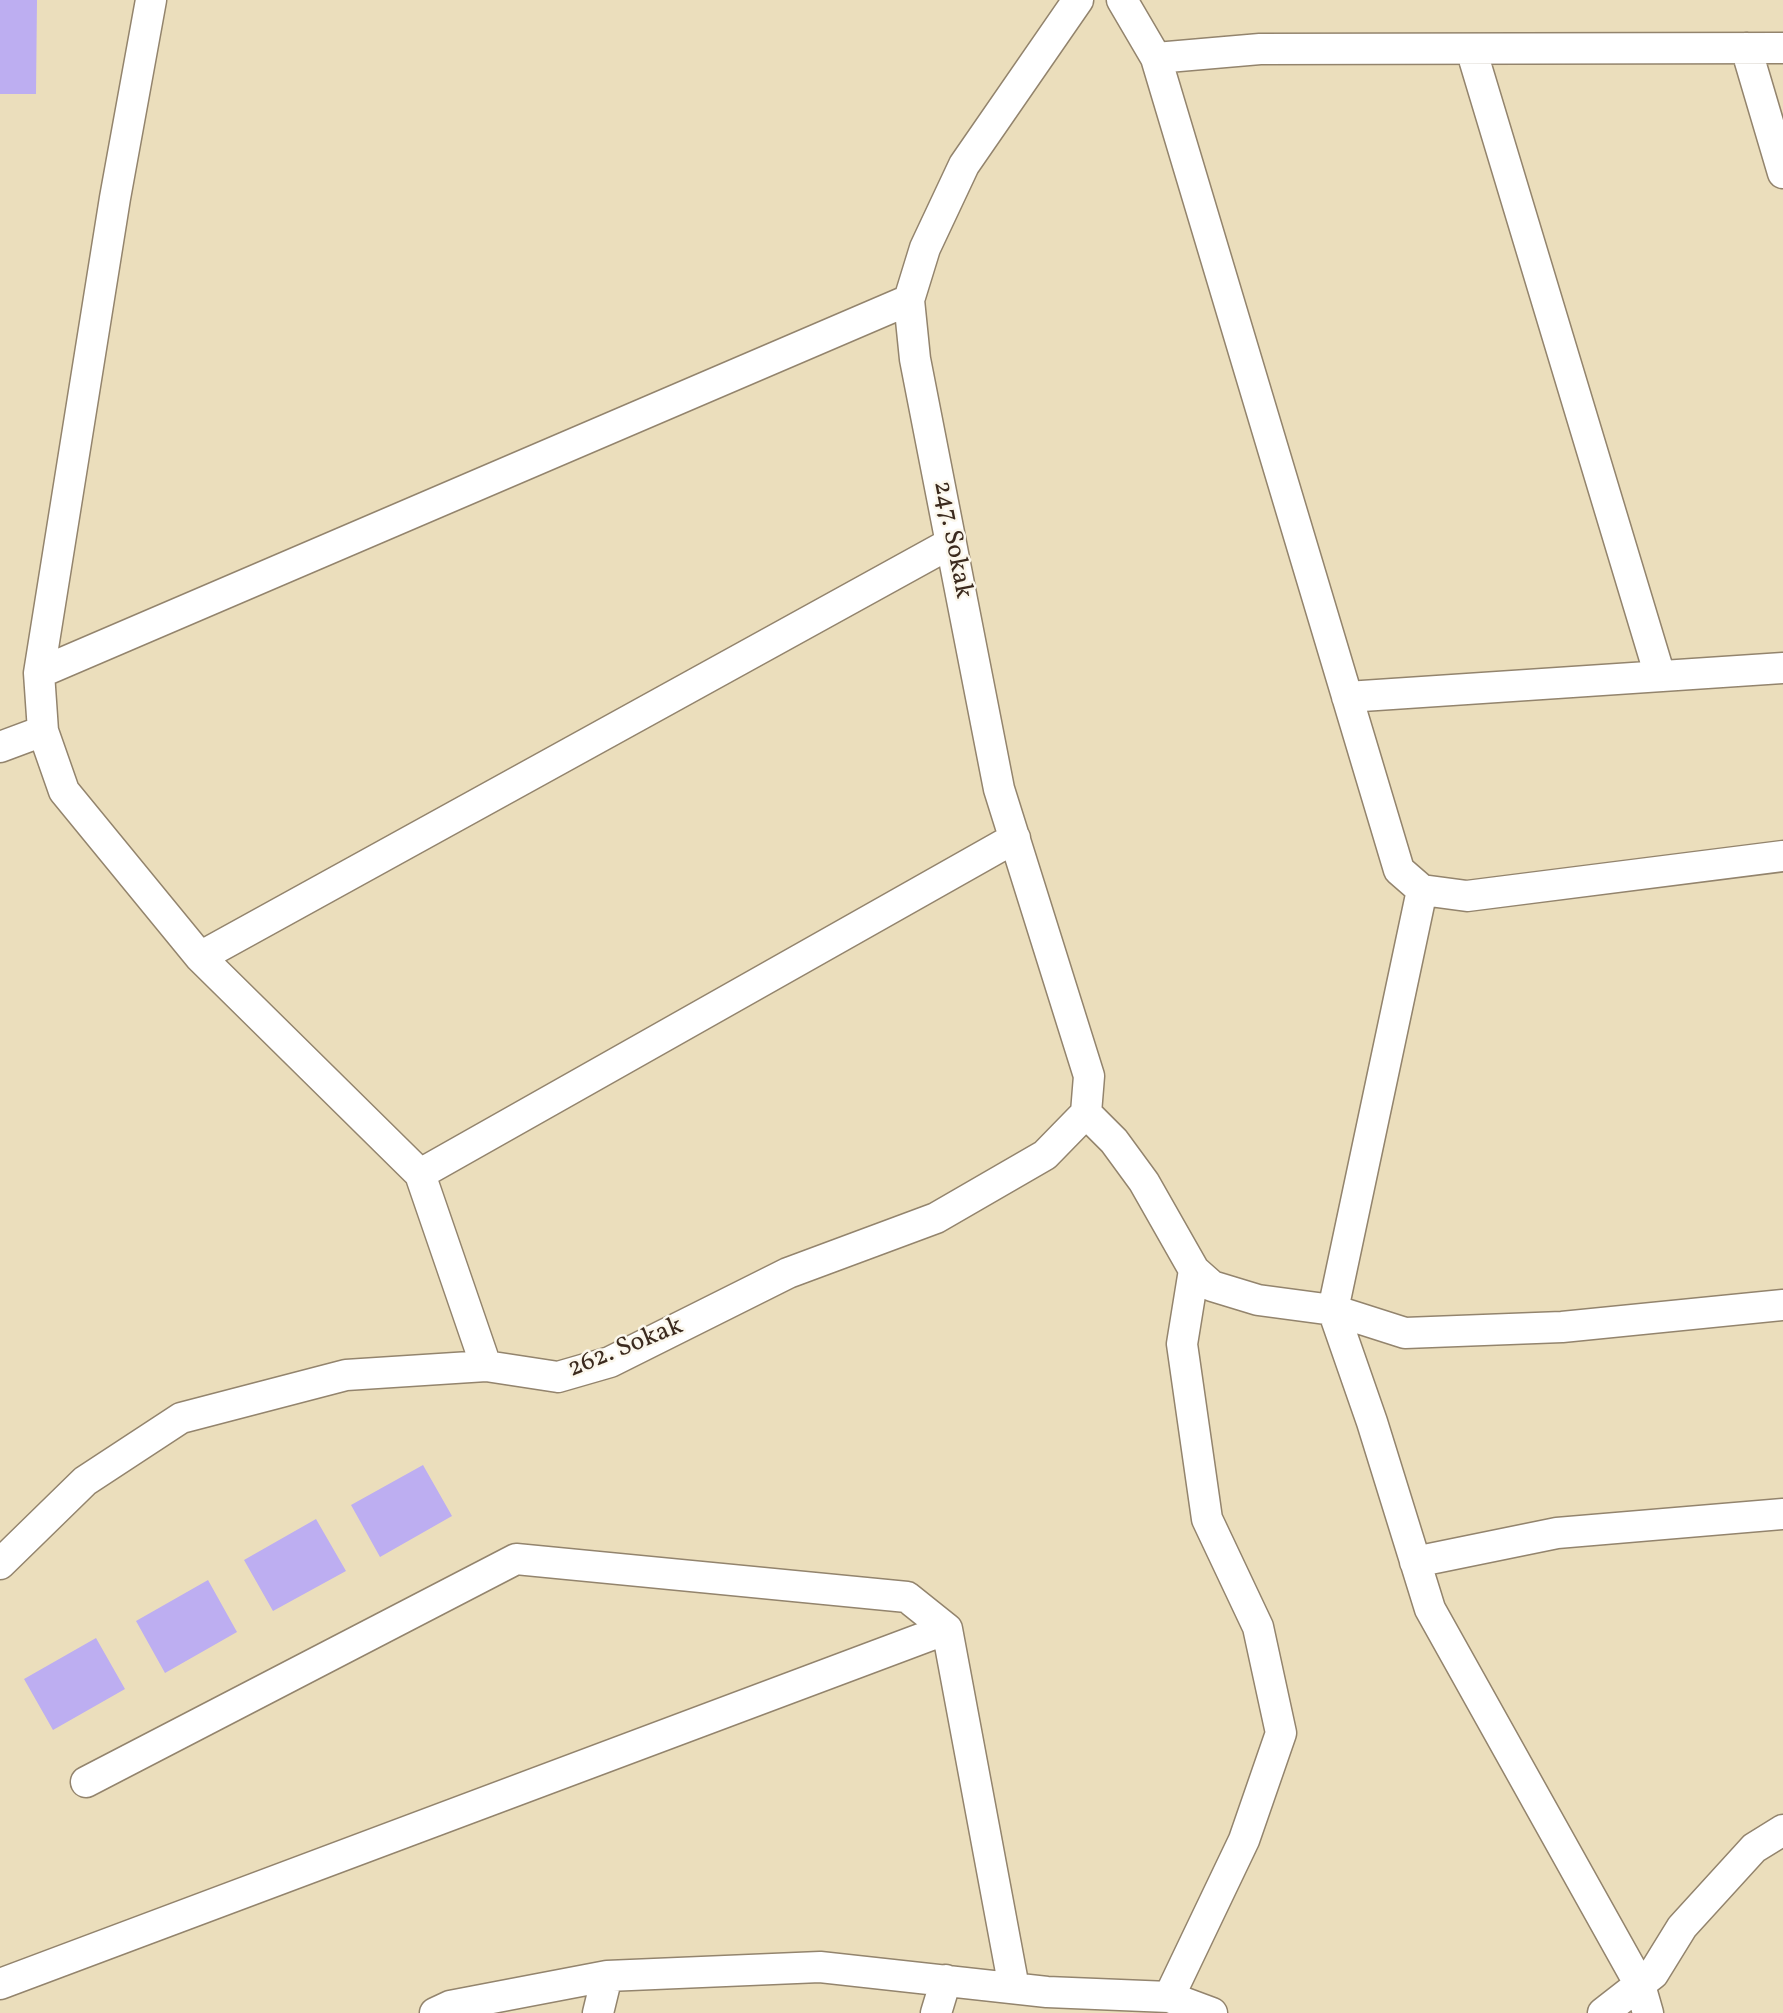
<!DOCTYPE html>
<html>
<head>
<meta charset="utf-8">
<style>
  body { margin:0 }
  canvas { display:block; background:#ebdebc }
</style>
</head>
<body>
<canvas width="1783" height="2013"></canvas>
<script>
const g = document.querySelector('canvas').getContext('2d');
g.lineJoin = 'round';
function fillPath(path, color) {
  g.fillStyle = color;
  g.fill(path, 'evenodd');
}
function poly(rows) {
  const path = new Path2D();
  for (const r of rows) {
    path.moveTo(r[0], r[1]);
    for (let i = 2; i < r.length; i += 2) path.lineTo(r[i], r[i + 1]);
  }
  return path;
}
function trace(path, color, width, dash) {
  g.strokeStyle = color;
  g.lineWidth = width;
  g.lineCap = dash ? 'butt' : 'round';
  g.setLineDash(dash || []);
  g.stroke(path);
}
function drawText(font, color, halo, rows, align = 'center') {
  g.font = font + ' Vollkorn,serif';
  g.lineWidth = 5;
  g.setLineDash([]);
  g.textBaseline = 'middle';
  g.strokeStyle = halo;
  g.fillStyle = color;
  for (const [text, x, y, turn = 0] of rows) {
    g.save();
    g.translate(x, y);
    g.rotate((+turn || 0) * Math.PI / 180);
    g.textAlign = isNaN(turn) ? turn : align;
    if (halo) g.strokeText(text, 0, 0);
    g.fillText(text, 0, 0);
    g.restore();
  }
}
fillPath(poly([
  [0,0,37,0,36,94,0,94],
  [423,1465,452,1516,380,1557,351,1505],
  [316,1519,346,1571,273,1611,244,1560],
  [208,1580,237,1632,165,1673,136,1621],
  [96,1638,125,1689,53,1730,24,1679]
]), '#bdaef1');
const minor = poly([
  [151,0,115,198,39,673,43,731,64,791,200,957,420,1174,486,1366],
  [1078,0,964,165,925,248,909,300,915,359,999,789,1089,1076,1086,1113],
  [1122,0,1156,58,1399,870,1422,890,1467,896,1783,856],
  [1746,48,1783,173],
  [1471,49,1660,676],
  [1156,58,1260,49,1783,48],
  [39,673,909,300],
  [1347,697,1783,668],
  [0,747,43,731],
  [1422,890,1333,1310,1372,1422,1430,1609,1640,1985,1648,2013],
  [200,957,951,543],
  [1086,1113,1114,1141,1144,1182,1194,1270,1212,1286,1258,1300,1333,1310,1405,1333,1562,1327,1783,1305],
  [420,1174,1015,838],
  [1415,1562,1557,1533,1783,1514],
  [0,1564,85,1481,181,1418,346,1375,486,1366,558,1377,610,1362,788,1273,936,1218,1045,1155,1086,1113],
  [86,1782,516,1559,907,1597,947,1629,1014,1988],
  [0,1984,947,1629],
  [1169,1997,1244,1840,1281,1733,1258,1627,1207,1519,1182,1344,1194,1270],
  [435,2013,450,2006,607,1976,820,1967,1047,1992,1169,1997,1212,2013],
  [598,2013,607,1976],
  [936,2013,946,1980],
  [1603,2013,1653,1974,1682,1927,1754,1848,1783,1830]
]);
trace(minor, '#93846d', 33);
trace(minor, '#fff', 30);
drawText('26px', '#3b2a1e', '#fbf7ec', [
  ["247. Sokak",951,540,79],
  ["262. Sokak",626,1349,-22]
]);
</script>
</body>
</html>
